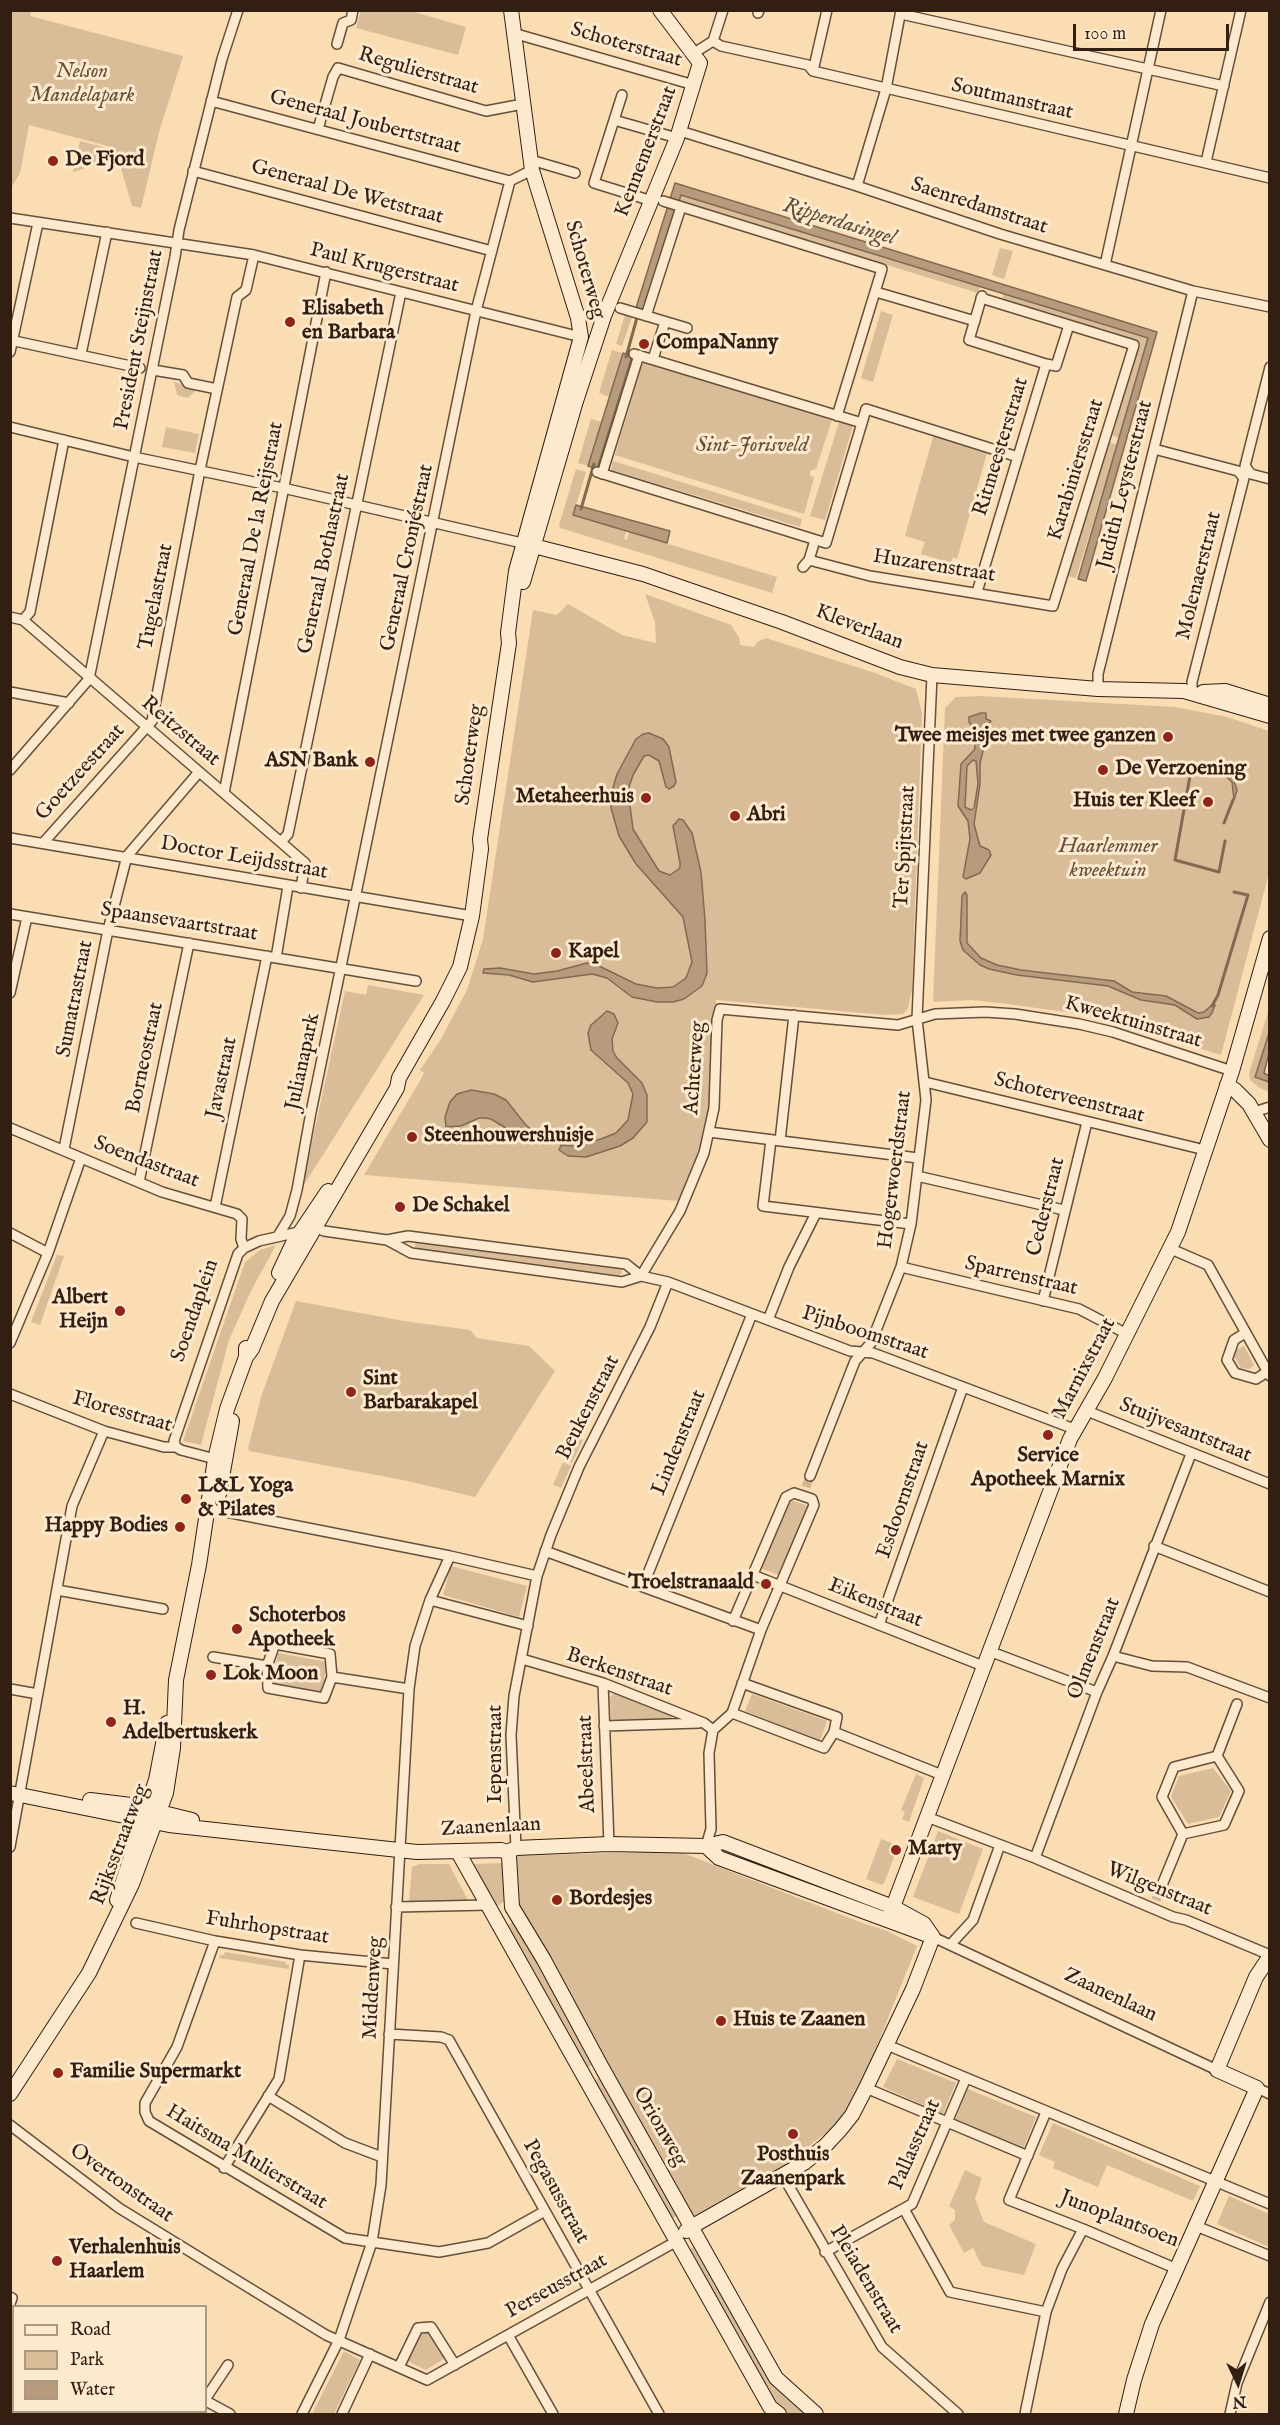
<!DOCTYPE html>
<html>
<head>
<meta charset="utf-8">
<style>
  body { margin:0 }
  #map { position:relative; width:1280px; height:2425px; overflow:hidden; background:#faddb3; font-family:"IM FELL English",serif }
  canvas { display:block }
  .frame { position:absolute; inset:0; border:12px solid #331e12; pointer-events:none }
  .legend { position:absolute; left:12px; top:2305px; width:195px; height:108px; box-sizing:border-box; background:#fce9ce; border:2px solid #ac9883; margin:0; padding:8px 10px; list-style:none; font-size:18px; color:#331e12 }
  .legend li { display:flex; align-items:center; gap:12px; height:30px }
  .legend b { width:30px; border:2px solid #ac9883 }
  .north { position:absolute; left:1208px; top:2353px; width:60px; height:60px; -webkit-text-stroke:4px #fce9ce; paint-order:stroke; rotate:176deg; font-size:16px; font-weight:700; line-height:24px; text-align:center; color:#331e12 }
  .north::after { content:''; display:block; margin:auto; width:21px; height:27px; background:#331e12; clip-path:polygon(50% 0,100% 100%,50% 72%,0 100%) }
  .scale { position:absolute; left:1073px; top:24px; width:156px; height:27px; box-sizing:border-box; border:3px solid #331e12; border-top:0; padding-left:8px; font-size:18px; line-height:21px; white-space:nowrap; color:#331e12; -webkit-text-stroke:4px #fce9ce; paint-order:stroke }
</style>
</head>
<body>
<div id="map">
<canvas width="1280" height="2425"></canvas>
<div class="frame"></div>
<ul class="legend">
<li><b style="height:8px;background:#fce9ce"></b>Road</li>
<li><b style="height:16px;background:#d8bd98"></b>Park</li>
<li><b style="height:16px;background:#b69c7c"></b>Water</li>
</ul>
<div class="north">N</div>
<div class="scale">100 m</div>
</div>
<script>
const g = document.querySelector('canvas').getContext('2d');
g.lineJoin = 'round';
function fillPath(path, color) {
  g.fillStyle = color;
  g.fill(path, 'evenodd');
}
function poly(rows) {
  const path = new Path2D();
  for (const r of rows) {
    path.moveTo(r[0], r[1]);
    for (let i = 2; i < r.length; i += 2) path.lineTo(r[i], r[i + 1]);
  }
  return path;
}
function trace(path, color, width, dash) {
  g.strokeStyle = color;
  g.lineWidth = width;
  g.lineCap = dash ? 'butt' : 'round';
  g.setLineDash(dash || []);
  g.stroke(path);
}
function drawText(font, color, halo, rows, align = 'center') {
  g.font = font + ' "IM FELL English",serif';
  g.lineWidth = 6;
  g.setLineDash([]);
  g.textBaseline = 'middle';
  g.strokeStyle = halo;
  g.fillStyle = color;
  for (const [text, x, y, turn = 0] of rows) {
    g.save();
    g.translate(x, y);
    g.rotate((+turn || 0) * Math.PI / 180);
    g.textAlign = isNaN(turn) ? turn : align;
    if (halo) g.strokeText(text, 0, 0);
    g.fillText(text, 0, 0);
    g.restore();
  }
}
fillPath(poly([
  [361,10,411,11,466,27,458,55,356,28],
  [10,11,31,11,30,16,183,56,159,132,141,208,132,206,118,158,73,172,80,141,115,150,115,148,29,125,20,173,11,188],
  [681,195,980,286,978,293,679,201],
  [1000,248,1013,251,1004,279,992,275],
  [1004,294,1148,339,1119,438,1112,435,1140,343,1002,300],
  [881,311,893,315,873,382,861,378],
  [625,315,632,317,622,346,616,344],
  [612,350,622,353,609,397,599,393],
  [643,362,832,420,816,469,810,471,810,475,814,478,804,514,615,455],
  [174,382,198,388,188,398,177,395],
  [591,419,602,422,588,466,578,463],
  [839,422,853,426,825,520,810,516],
  [166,427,199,434,195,453,162,447],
  [936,436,987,453,957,559,953,557,951,563,921,554,925,542,905,536,933,437],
  [1110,442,1117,445,1076,578,1068,576],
  [613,461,802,519,800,527,611,470],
  [576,469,586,472,573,515,626,531,624,539,627,540,629,532,777,577,772,593,560,528,559,525],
  [645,594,731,625,739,637,740,645,754,647,757,642,766,638,875,673,916,689,922,713,912,990,908,1008,903,1014,885,1015,716,1000,711,1108,702,1144,678,1201,364,1175,421,1079,424,1073,420,1070,441,1039,467,990,483,939,533,610,557,615,568,604,622,635,656,643,655,622],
  [980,696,1175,707,1227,717,1269,731,1269,873,1221,1055,1086,1015,1008,1004,972,1000,933,1002,945,708,956,697],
  [315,864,331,877,328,880,313,876],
  [368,985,424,995,302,1188,345,991,366,995],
  [1269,1009,1269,1033,1255,1077,1269,1082,1269,1092,1258,1087,1250,1080,1249,1073],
  [415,1241,617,1267,621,1269,622,1272,619,1278,613,1278,417,1248,415,1246],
  [276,1245,252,1289,229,1340,201,1445,183,1441,245,1262,260,1250],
  [57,1255,64,1256,40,1325,31,1322],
  [296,1301,404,1321,470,1330,477,1338,529,1346,555,1371,475,1497,403,1480,249,1451,248,1448,262,1394],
  [1244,1346,1254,1365,1249,1369,1241,1368,1234,1356,1236,1350],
  [575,1436,583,1440,572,1463,565,1459],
  [563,1462,571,1466,561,1488,553,1485],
  [788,1499,811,1507,782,1576,760,1568],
  [451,1566,527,1586,519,1617,443,1595],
  [278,1653,327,1662,322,1692,272,1684],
  [615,1693,672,1714,671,1720,611,1723,610,1697],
  [752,1694,827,1721,820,1741,745,1711],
  [1213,1768,1231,1791,1219,1817,1188,1824,1171,1797,1179,1776],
  [916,1774,924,1778,909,1822,902,1819,905,1812,901,1810],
  [938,1831,983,1849,959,1914,913,1897],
  [881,1839,892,1843,889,1853,895,1855,884,1883,882,1885,866,1879],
  [726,1848,872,1904,871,1909,725,1854],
  [678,1851,862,1923,885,1930,917,1946,859,2090,834,2127,780,2168,693,2216,518,1906,516,1856],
  [507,1863,507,1900,499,1905,495,1905,469,1864],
  [419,1864,449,1864,469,1902,409,1902,412,1867],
  [515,1921,593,2060,590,2067,584,2067,504,1927],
  [225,1952,286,1962,286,1964,289,1965,289,1969,219,1958,220,1955,224,1955],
  [897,2059,956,2083,943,2114,883,2087],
  [596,2074,600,2074,679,2214,669,2220,591,2078,593,2076,595,2080,598,2079],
  [968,2089,1036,2117,1023,2149,955,2120],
  [1053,2123,1200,2186,1193,2201,1107,2165,1098,2187,1053,2168,1055,2162,1039,2155],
  [965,2170,982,2178,975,2199,984,2222,1036,2244,1024,2275,982,2266,973,2248,964,2253,949,2225,955,2220,955,2210,949,2206],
  [1229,2196,1269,2214,1269,2247,1217,2224],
  [697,2245,803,2411,799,2414,784,2414,773,2405,687,2251],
  [421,2332,429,2332,445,2358,426,2370,407,2361],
  [344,2351,360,2360,334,2414,312,2414]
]), '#d8bd98');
const water = poly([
  [675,183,1157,332,1086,581,1078,579,1148,338,681,195,644,311,636,308,675,183],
  [623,353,632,356,597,469,588,466,623,353],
  [576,505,670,531,667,543,573,515,576,505],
  [981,713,986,713,986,719,991,721,980,733,984,747,980,763,980,784,974,824,980,846,989,850,991,855,980,873,966,879,963,877,970,839,968,821,958,806,961,764,975,749,974,729,969,722,969,717,981,713],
  [973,760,976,761,978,784,974,808,971,810,965,807,967,766,973,760],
  [649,733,663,739,669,747,676,782,674,786,669,789,666,787,659,761,649,755,644,756,633,775,628,790,633,829,659,871,670,875,680,868,680,863,673,826,679,819,683,820,692,833,701,872,705,920,707,973,702,986,684,999,673,1002,657,1002,632,997,607,978,592,974,533,982,509,975,483,973,484,969,500,968,534,974,557,971,587,963,599,966,636,984,657,988,673,987,686,978,692,962,683,917,636,864,619,836,611,808,612,791,617,774,636,739,643,734,649,733],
  [1215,765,1224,768,1232,775,1237,790,1234,800,1232,782,1219,770,1198,771,1190,776,1193,770,1215,765],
  [965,892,967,895,967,943,981,958,997,965,1021,970,1114,981,1132,992,1166,996,1198,1013,1204,1012,1213,1004,1215,1005,1212,1013,1209,1017,1197,1019,1175,1005,1141,1000,1108,986,1017,975,989,969,980,965,963,950,960,941,962,896,965,892],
  [607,1011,614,1014,618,1023,612,1039,613,1051,617,1058,642,1083,647,1095,647,1122,633,1138,620,1146,586,1157,568,1156,559,1150,561,1145,576,1146,601,1139,616,1133,628,1120,633,1094,628,1083,591,1050,588,1033,591,1025,607,1011],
  [1269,1033,1269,1053,1264,1073,1269,1076,1269,1082,1255,1077,1269,1033],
  [471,1090,494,1094,506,1100,525,1124,537,1135,535,1140,529,1142,491,1119,485,1118,479,1118,461,1126,446,1127,445,1117,450,1102,457,1094,471,1090]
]);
fillPath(water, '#b69c7c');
trace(water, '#826a52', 1.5);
trace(poly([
  [626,357,638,314],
  [581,509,594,464],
  [1190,776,1175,860,1219,872,1225,841],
  [1224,823,1233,800],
  [1212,1006,1218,995,1248,895,1234,892]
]), '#826a52', 3);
trace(poly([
  [806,1487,810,1476],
  [1156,1900,1160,1890]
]), '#d2b793', 9, [9, 4.5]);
const street = poly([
  [758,13,759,10],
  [901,14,1224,86],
  [513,33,694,85],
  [713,41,721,46,808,65,813,71,1270,178],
  [337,44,343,23,351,20,353,10],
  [694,53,713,41,723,10],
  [813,71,827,10],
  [622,95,594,183,652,201],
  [211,101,510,181],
  [614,120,677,138],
  [318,129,333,77,338,68,486,111,523,104],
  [680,131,857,186,1000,234,1193,291,1270,307],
  [531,160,575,173],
  [1206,162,1241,10],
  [193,171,492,251],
  [857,186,886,89,901,10],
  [663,201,882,269,837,416],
  [10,218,254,255,581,337],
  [1105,265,1161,10],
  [876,292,975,321],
  [982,296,969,340,1046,364],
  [620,308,687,328],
  [646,316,681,207],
  [10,340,140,368],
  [10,352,38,223],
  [81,354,107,232],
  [653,359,665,322],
  [153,370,183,375,188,383,217,389],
  [862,423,866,409,1018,457],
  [10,427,134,457,283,488,522,543],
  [1154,449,1238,471],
  [597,472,826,543,862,423,634,354],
  [602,474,639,355],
  [1251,474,1245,466,1270,367],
  [1251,474,1270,479],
  [809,560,870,576,1053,606,1134,345,981,298],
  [803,567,809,560,815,540],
  [977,592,1046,364,1056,366,1069,325],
  [10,617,23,620,305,863,301,888],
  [23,620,30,612,64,440],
  [1098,689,1098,674,1193,291],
  [10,692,69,703],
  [1192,693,1192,682,1244,478,1238,471],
  [10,770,89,679,175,257,179,230,222,59,238,10],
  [224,793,326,272],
  [10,838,472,916],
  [44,842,152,721,200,470,237,297,246,290,254,255],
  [281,842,288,834,401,292],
  [10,914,416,981],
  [276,958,288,886],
  [10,993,27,917],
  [925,1082,1205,1150],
  [1254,1112,1270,1107],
  [10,1128,162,1192,237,1214,242,1219,241,1239,244,1248],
  [709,1132,918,1158],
  [771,1140,763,1206,911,1224],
  [780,1141,794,1015],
  [64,1149,108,930,127,856,199,772],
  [917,1176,1064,1210],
  [139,1182,189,943],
  [215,1207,267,956],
  [316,1228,324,1231,387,1240,408,1236,626,1264,641,1276,668,1282,850,1351,873,1353,1077,1430],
  [10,1233,48,1253],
  [278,1236,290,1216,297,1190,311,1112,476,311,510,181,532,170],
  [387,1240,411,1253,622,1282,641,1276],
  [1171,1249,1208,1265,1270,1376],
  [901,1267,1079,1309,1127,1334],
  [641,1276,680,1211,704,1153,714,1108,717,1020,720,1009,898,1025,935,1014,985,1012,1015,1014,1079,1024,1113,1032,1232,1071],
  [1043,1301,1087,1122],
  [768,1320,789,1267,816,1213],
  [1245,1333,1234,1340,1227,1360,1235,1373,1256,1379,1267,1372],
  [10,1343,48,1253,81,1158],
  [10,1394,104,1431,164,1447,176,1447,181,1450,219,1460],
  [1087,1411,1270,1484],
  [176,1447,174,1441,238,1254,244,1248,259,1241,303,1231],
  [810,1476,855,1361,871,1343,901,1267,911,1224,926,1100,917,1019,932,675],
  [216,1510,450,1556,537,1576],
  [1154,1546,1270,1592],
  [545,1551,761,1630],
  [753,1575,983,1666],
  [643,1586,752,1314],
  [57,1590,163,1609],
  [430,1600,528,1626],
  [879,1625,963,1387],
  [275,1644,330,1654,332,1677,324,1698,268,1688,267,1666,275,1644],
  [989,1651,1097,1692],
  [1113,1656,1152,1666,1187,1667,1270,1698],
  [213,1657,267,1666],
  [522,1659,603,1683,704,1723,713,1730],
  [332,1677,409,1689],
  [603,1683,609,1844],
  [10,1689,38,1694],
  [732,1713,824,1748,834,1732,837,1717,742,1683],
  [604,1726,699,1723],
  [834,1732,942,1775],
  [1217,1756,1237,1704],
  [927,1817,1035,1858,1173,1917,1186,1920,1270,1955],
  [1183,1834,1224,1825,1239,1791,1217,1756],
  [1183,1834,1162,1797,1174,1767,1217,1756],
  [706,1846,711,1829,709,1753,713,1730,732,1713,761,1630,814,1505,812,1499,794,1493,786,1497,733,1621],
  [10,1847,72,1506,104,1431],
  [516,1848,511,1735,514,1696,537,1576,551,1535,579,1467,650,1327,668,1282],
  [1035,1858,1097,1692,1113,1656,1191,1454],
  [1160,1890,1183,1834],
  [396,1907,488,1905],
  [136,1923,215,1941,300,1955,393,1964],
  [933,1937,1217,2070],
  [215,1941,177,2047,145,2103,145,2112,149,2121,345,2238,439,2252,488,2243,545,2211],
  [951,1944,973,1920,1000,1845],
  [389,2034,441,2037,449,2040,659,2414],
  [887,2045,1270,2204],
  [866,2088,1028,2156],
  [1257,2088,1270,2094],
  [268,2096,345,2143,382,2157],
  [1046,2112,1009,2200,1083,2229,1177,2269],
  [10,2125,119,2208,326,2335,427,2380,677,2241],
  [224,2168,279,2079,300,1955],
  [783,2176,882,2347,958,2414],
  [904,2209,950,2292,1046,2312],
  [1196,2226,1270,2256],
  [825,2252,912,2204,966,2078],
  [10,2297,12,2298,10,2304],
  [10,2313,14,2314],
  [508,2335,553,2414],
  [399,2367,418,2328,431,2327,455,2365],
  [10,2388,14,2390],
  [206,2398,228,2365],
  [206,2401,230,2414],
  [45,2412,50,2414],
  [196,2414,198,2412],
  [302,2414,339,2340,372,2242,381,2185,409,1689,415,1646,430,1600,450,1556],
  [342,2414,370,2354],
  [1025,2414,1046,2312,1062,2269,1083,2229],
  [1230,2414,1237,2383,1270,2302]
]);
const secondary = poly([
  [522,543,643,574,782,622,900,667,932,675,1098,689,1184,691,1270,716],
  [523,582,576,401,604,316,677,138,700,63,660,10],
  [1203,692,1225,691,1270,705],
  [1227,1085,1235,1090,1249,1104,1270,1140],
  [279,1273,293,1243,328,1191],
  [246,1357,252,1349,272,1301,397,1088,399,1078,443,1001,460,967,472,916,481,849,480,839,509,643,508,633,516,571,581,337,578,318,532,170,511,10],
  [219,1494,232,1421],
  [10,1793,169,1825,417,1852,501,1850,507,1852,516,1848,609,1844,706,1846,723,1842,893,1907,924,1924,933,1937],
  [90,1800,131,1805,192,1820],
  [706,1846,719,1858,933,1937],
  [458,1852,770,2407,779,2414],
  [507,1852,509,1856,512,1907,544,1960,601,2066,776,2378,816,2414],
  [117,1900,156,1780,167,1723],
  [888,1920,1070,1439,1105,1378,1178,1232,1232,1071,1270,938],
  [10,2094,89,1973,132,1884,166,1793,173,1748,176,1680,199,1565,215,1459,227,1409,246,1357,246,1348],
  [686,2231,691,2227,804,2163,825,2146,840,2130,852,2115,866,2088,913,1989,933,1937],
  [1126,2414,1134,2380,1152,2324,1257,2088,1217,2070,1256,1977,1270,1956]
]);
trace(street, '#654e3a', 12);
trace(secondary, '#331e12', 16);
trace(street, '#fce9ce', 9);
trace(secondary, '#fce9ce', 14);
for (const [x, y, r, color] of [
  [53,161,6,"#8f2418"],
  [290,322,6,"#8f2418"],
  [644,344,6,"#8f2418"],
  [1168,737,6,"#8f2418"],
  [370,762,6,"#8f2418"],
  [1103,770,6,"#8f2418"],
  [646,798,6,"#8f2418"],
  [1208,802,6,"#8f2418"],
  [735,816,6,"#8f2418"],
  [556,953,6,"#8f2418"],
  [412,1137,6,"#8f2418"],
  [400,1207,6,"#8f2418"],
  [120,1311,6,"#8f2418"],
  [351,1392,6,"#8f2418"],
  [1048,1435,6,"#8f2418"],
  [186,1499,6,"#8f2418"],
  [180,1527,6,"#8f2418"],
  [766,1584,6,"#8f2418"],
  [237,1629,6,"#8f2418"],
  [211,1675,6,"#8f2418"],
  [111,1722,6,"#8f2418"],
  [896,1850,6,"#8f2418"],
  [557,1900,6,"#8f2418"],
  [721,2021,6,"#8f2418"],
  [58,2073,6,"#8f2418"],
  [793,2134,6,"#8f2418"],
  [57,2261,6,"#8f2418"]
]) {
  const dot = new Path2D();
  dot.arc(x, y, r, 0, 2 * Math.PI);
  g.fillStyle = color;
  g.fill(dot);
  trace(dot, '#fce9ce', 2);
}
drawText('21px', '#331e12', '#fce9ce', [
  ["Schoterstraat",626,46,16],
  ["Regulierstraat",418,72,16],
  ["Soutmanstraat",1012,100,13],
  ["Generaal Joubertstraat",365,123,15],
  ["Kennemerstraat",647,152,-69],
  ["Generaal De Wetstraat",347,193,15],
  ["Saenredamstraat",979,207,18],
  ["Paul Krugerstraat",384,269,14],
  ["Schoterweg",584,270,74],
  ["President Steijnstraat",140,340,-79],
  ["Ritmeesterstraat",1002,447,-73],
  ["Karabiniersstraat",1077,470,-73],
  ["Judith Leysterstraat",1126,485,-76],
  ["Generaal De la Reijstraat",257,529,-79],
  ["Generaal Cronjéstraat",408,558,-78],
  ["Generaal Bothastraat",325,564,-78],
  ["Huzarenstraat",934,567,9],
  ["Molenaerstraat",1200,576,-76],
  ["Tugelastraat",157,597,-79],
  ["Kleverlaan",859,628,21],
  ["Reitzstraat",180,732,40],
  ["Schoterweg",471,755,-82],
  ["Goetzeestraat",81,773,-48],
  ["Ter Spijtstraat",906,847,-87],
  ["Doctor Leijdsstraat",244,859,10],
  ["Spaansevaartstraat",179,923,9],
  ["Sumatrastraat",76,999,-79],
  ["Kweektuinstraat",1133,1023,16],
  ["Borneostraat",146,1058,-78],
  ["Julianapark",304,1062,-78],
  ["Achterweg",696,1068,-86],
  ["Javastraat",223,1078,-78],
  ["Schoterveenstraat",1069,1099,14],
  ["Soendastraat",146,1163,21],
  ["Hogerwoerdstraat",896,1170,-83],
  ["Cederstraat",1047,1207,-76],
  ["Sparrenstraat",1021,1277,13],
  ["Soendaplein",196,1311,-71],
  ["Pijnboomstraat",865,1334,18],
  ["Marnixstraat",1085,1369,-62],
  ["Beukenstraat",589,1408,-63],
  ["Floresstraat",122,1413,16],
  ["Stuijvesantstraat",1185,1431,22],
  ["Lindenstraat",680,1443,-68],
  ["Esdoornstraat",904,1500,-71],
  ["Eikenstraat",875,1604,22],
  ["Olmenstraat",1095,1649,-68],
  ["Berkenstraat",619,1673,19],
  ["Iepenstraat",497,1754,-90],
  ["Abeelstraat",588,1764,-92],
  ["Zaanenlaan",491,1828,-3],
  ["Rijksstraatweg",121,1845,-69],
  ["Wilgenstraat",1159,1890,22],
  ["Fuhrhopstraat",267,1929,9],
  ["Middenweg",374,1988,-87],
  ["Zaanenlaan",1110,1996,25],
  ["Orionweg",659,2127,60],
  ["Pallasstraat",916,2145,-66],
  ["Haitsma Mulierstraat",246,2158,31],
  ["Overtonstraat",121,2184,35],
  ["Pegasusstraat",555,2192,61],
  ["Junoplantsoen",1119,2220,21],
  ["Pleiadenstraat",865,2280,59],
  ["Perseusstraat",557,2287,-29]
]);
drawText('italic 21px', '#654e3a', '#fce9ce', [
  ["Nelson",82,73],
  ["Mandelapark",82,97],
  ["Sint-Jorisveld",752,447],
  ["Haarlemmer",1108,848],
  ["kweektuin",1108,872]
]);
drawText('bold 21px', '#331e12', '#fce9ce', [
  ["De Fjord",65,161],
  ["Elisabeth",302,310],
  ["en Barbara",302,334],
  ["CompaNanny",656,344],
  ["Twee meisjes met twee ganzen",1156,737,"right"],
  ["ASN Bank",358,762,"right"],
  ["De Verzoening",1115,770],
  ["Metaheerhuis",634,798,"right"],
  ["Huis ter Kleef",1196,802,"right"],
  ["Abri",747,816],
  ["Kapel",568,953],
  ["Steenhouwershuisje",424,1137],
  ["De Schakel",412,1207],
  ["Albert",108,1299,"right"],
  ["Heijn",108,1323,"right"],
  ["Sint",363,1380],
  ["Barbarakapel",363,1404],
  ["Service",1048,1457,"center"],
  ["Apotheek Marnix",1048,1481,"center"],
  ["L&L Yoga",198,1487],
  ["& Pilates",198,1511],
  ["Happy Bodies",168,1527,"right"],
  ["Troelstranaald",754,1584,"right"],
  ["Schoterbos",249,1617],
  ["Apotheek",249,1641],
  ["Lok Moon",223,1675],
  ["H.",123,1710],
  ["Adelbertuskerk",123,1734],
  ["Marty",908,1850],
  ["Bordesjes",569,1900],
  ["Huis te Zaanen",733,2021],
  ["Familie Supermarkt",70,2073],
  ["Posthuis",793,2156,"center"],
  ["Zaanenpark",793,2180,"center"],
  ["Verhalenhuis",69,2249],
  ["Haarlem",69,2273]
], 'left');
drawText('italic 22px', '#614a37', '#fce9ce', [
  ["Ripperdasingel",839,223,17]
]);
</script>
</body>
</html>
